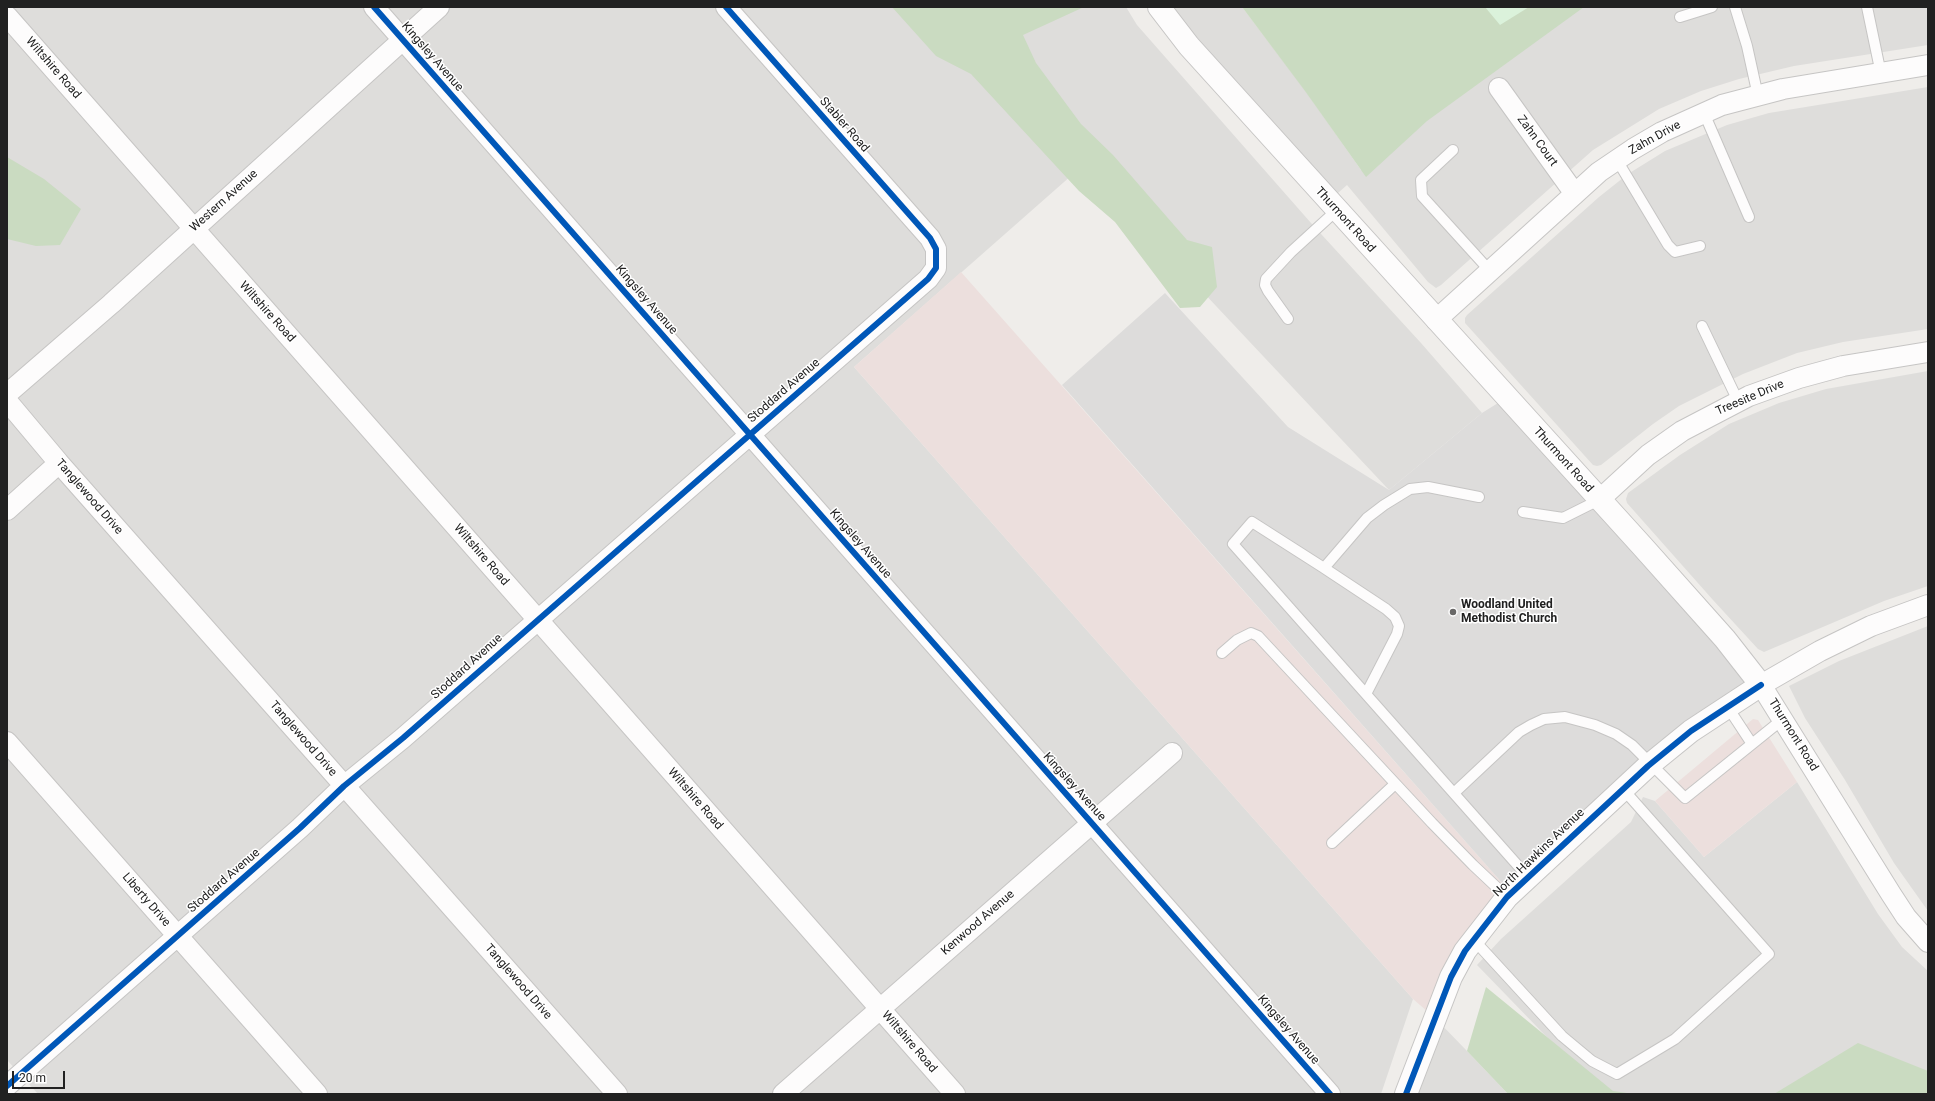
<!DOCTYPE html>
<html>
<head>
<meta charset="utf-8">
<style>
  body { margin:0 }
  #map { position:relative; width:1935px; height:1101px; overflow:hidden; background:#efedea; font-family:Roboto,sans-serif }
  canvas { display:block }
  .frame { position:absolute; inset:0; border:8px solid #212121; pointer-events:none }
  .scale { position:absolute; left:12px; top:1071px; width:53px; height:18px; box-sizing:border-box; border:2px solid #212121; border-top:0; padding-left:5px; font-size:12px; line-height:14px; white-space:nowrap; color:#212121; -webkit-text-stroke:3px #fff; paint-order:stroke }
</style>
</head>
<body>
<div id="map">
<canvas width="1935" height="1101"></canvas>
<div class="frame"></div>
<div class="scale">20 m</div>
</div>
<script>
const g = document.querySelector('canvas').getContext('2d');
g.lineJoin = 'round';
function fillPath(path, color) {
  g.fillStyle = color;
  g.fill(path, 'evenodd');
}
function poly(rows) {
  const path = new Path2D();
  for (const r of rows) {
    path.moveTo(r[0], r[1]);
    for (let i = 2; i < r.length; i += 2) path.lineTo(r[i], r[i + 1]);
  }
  return path;
}
function trace(path, color, width, dash) {
  g.strokeStyle = color;
  g.lineWidth = width;
  g.lineCap = dash ? 'butt' : 'round';
  g.setLineDash(dash || []);
  g.stroke(path);
}
function drawText(font, color, halo, rows, align = 'center') {
  g.font = font + ' Roboto,sans-serif';
  g.lineWidth = 3;
  g.setLineDash([]);
  g.textBaseline = 'middle';
  g.strokeStyle = halo;
  g.fillStyle = color;
  for (const [text, x, y, turn = 0] of rows) {
    g.save();
    g.translate(x, y);
    g.rotate((+turn || 0) * Math.PI / 180);
    g.textAlign = isNaN(turn) ? turn : align;
    if (halo) g.strokeText(text, 0, 0);
    g.fillText(text, 0, 0);
    g.restore();
  }
}
fillPath(poly([
  [7,7,1126,7,1137,25,1311,223,1421,343,1482,413,1389,490,1185,273,1089,160,854,367,1413,999,1381,1094,38,1094,7,1060],
  [1159,7,1242,7,1305,90,1361,170,1548,7,1928,7,1928,45,1794,66,1739,79,1701,91,1659,109,1593,150,1441,285,1436,288,1428,282,1347,185,1329,201],
  [1928,87,1928,329,1843,342,1797,353,1743,374,1679,406,1653,424,1601,465,1597,466,1593,465,1465,323,1465,318,1467,315,1599,197,1628,174,1665,151,1727,125,1769,113],
  [1928,371,1928,586,1884,601,1764,652,1758,649,1713,600,1627,503,1626,499,1628,493,1680,455,1729,424,1779,403,1826,389],
  [1928,626,1928,911,1894,863,1845,780,1805,718,1789,686,1839,661],
  [1797,782,1878,914,1902,947,1928,971,1928,1094,1602,1094,1477,965,1501,939,1631,822,1643,797,1655,801,1704,857],
  [1435,1018,1467,1051,1508,1094,1406,1094]
]), '#dedddb');
fillPath(poly([
  [961,272,1511,893,1435,1018,1413,999,854,367],
  [1753,719,1758,720,1797,782,1704,857,1655,801]
]), '#ecdfdd');
fillPath(poly([
  [1165,293,1288,427,1389,490,1482,413,1506,398,1761,685,1511,893,1062,385]
]), '#dddcdb');
fillPath(poly([
  [892,7,1084,7,1023,35,1036,63,1081,124,1113,155,1187,240,1212,247,1217,287,1200,307,1180,308,1115,222,1079,191,971,74,936,56],
  [1242,7,1584,7,1427,121,1366,177,1305,91],
  [7,157,44,179,81,209,60,245,36,246,7,239],
  [1486,987,1613,1091,1634,1094,1508,1094,1467,1051],
  [1858,1043,1928,1071,1928,1094,1774,1094]
]), '#cadbc1');
fillPath(poly([
  [1485,7,1529,7,1500,25]
]), '#dbf2db');
const service = poly([
  [1735,7,1747,46,1758,96],
  [1867,7,1881,74],
  [1680,17,1712,7],
  [1704,113,1749,217],
  [1453,150,1421,180,1422,196,1490,271],
  [1617,160,1668,245,1675,252,1700,246],
  [1288,319,1268,291,1265,285,1266,279,1291,252,1337,210],
  [1702,326,1738,401],
  [1479,497,1428,487,1410,489,1384,505,1367,518,1324,568,1252,522,1233,544,1528,877],
  [1523,512,1563,518,1599,500],
  [1324,568,1386,609,1395,617,1399,626,1397,634,1366,694],
  [1222,653,1237,640,1251,633,1258,636,1432,823,1473,865,1507,897],
  [1727,706,1752,744],
  [1454,793,1519,732,1531,725,1544,719,1565,717,1595,725,1616,734,1632,745,1685,798,1783,719],
  [1332,843,1395,784],
  [1473,939,1562,1036,1592,1061,1617,1074,1675,1039,1769,954,1623,789]
]);
const minor = poly([
  [374,7,1330,1094],
  [7,16,955,1094],
  [1499,88,1575,194],
  [1436,320,1599,172,1633,149,1662,132,1722,105,1783,89,1928,65],
  [7,394,111,304,439,7],
  [7,401,59,463,617,1094],
  [1599,500,1648,455,1682,431,1749,396,1799,378,1843,366,1928,352],
  [7,510,59,463],
  [1928,605,1871,626,1820,651,1761,685,1891,894,1906,917,1928,942],
  [7,742,317,1094],
  [7,1086,300,828,344,786,403,738,928,279,936,268,936,249,930,238,726,7],
  [783,1094,1172,753]
]);
const tertiary = poly([
  [1159,7,1189,46,1643,547,1725,639,1761,685,1691,731,1648,766,1507,897,1465,951,1451,977,1406,1094]
]);
trace(service, '#c6c5c4', 12);
trace(minor, '#c6c5c4', 22);
trace(tertiary, '#c6c5c4', 24);
trace(service, '#fdfcfc', 10);
trace(minor, '#fdfcfc', 20);
trace(tertiary, '#fdfcfc', 22);
trace(poly([
  [374,7,1330,1094],
  [7,1086,300,828,344,786,403,738,928,279,936,268,936,249,930,238,726,7],
  [1406,1094,1451,977,1465,951,1507,897,1648,766,1691,731,1761,685]
]), '#0057b8', 6);
for (const [x, y, r, color] of [
  [1453,612,4,"#696867"]
]) {
  const dot = new Path2D();
  dot.arc(x, y, r, 0, 2 * Math.PI);
  g.fillStyle = color;
  g.fill(dot);
  trace(dot, '#fff', 1.5);
}
drawText('12px', '#212121', '#fff', [
  ["Kingsley Avenue",432,57,49],
  ["Wiltshire Road",53,68,49],
  ["Stabler Road",844,125,49],
  ["Zahn Drive",1655,138,-29],
  ["Zahn Court",1537,141,54],
  ["Western Avenue",224,201,-42],
  ["Thurmont Road",1345,220,48],
  ["Kingsley Avenue",646,300,49],
  ["Wiltshire Road",267,312,48],
  ["Stoddard Avenue",784,391,-41],
  ["Treesite Drive",1750,398,-23],
  ["Thurmont Road",1563,460,48],
  ["Tanglewood Drive",89,497,49],
  ["Kingsley Avenue",860,544,49],
  ["Wiltshire Road",481,555,49],
  ["Stoddard Avenue",467,667,-42],
  ["Thurmont Road",1793,735,58],
  ["Tanglewood Drive",303,739,49],
  ["Kingsley Avenue",1074,787,48],
  ["Wiltshire Road",695,799,49],
  ["North Hawkins Avenue",1539,853,-44],
  ["Stoddard Avenue",224,881,-41],
  ["Liberty Drive",146,900,49],
  ["Kenwood Avenue",978,923,-41],
  ["Tanglewood Drive",518,982,49],
  ["Kingsley Avenue",1288,1030,49],
  ["Wiltshire Road",909,1042,49]
]);
drawText('bold 12px', '#212121', '#fff', [
  ["Woodland United",1461,605],
  ["Methodist Church",1461,619]
], 'left');
</script>
</body>
</html>
